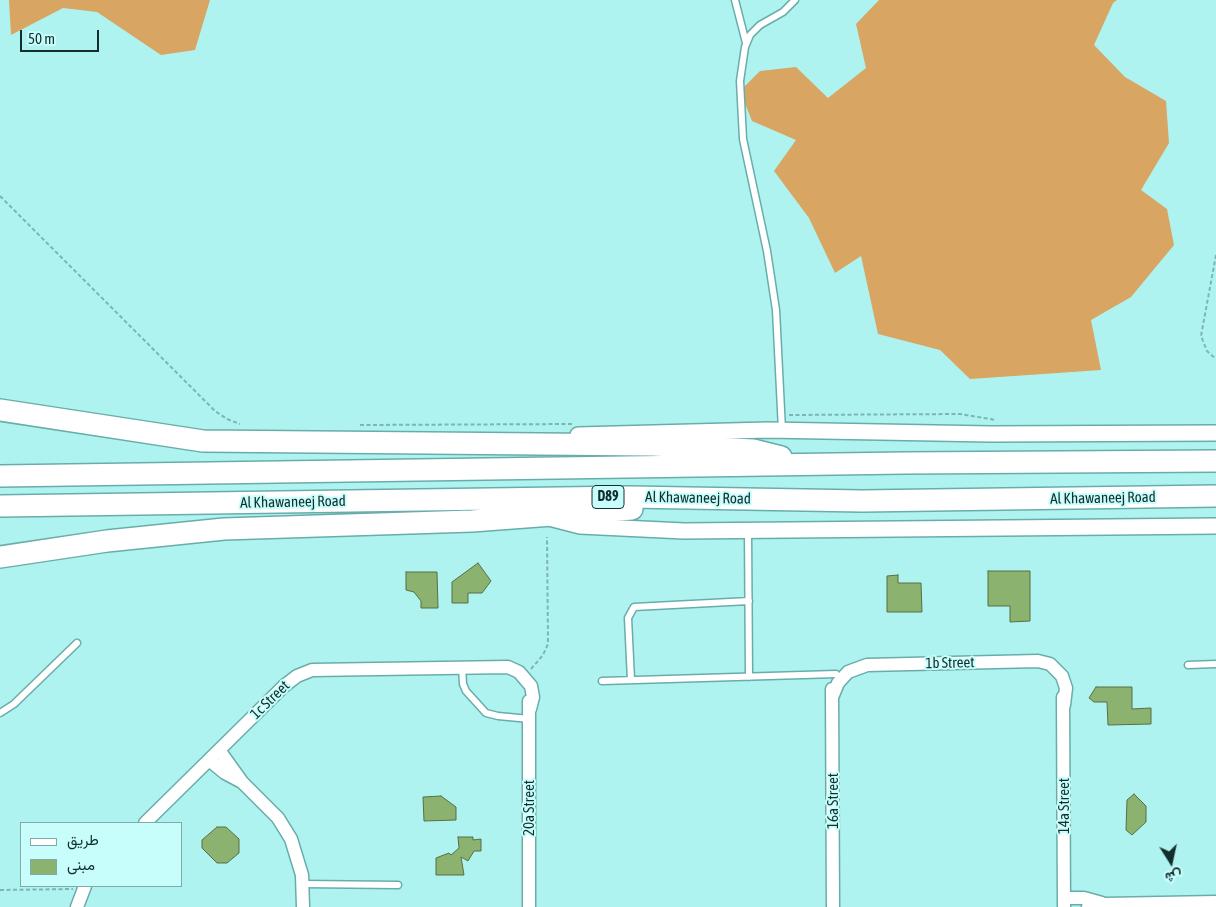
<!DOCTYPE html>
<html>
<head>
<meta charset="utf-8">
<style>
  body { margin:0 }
  #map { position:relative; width:1216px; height:907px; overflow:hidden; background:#aef3f0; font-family:"Asap Condensed",Vazirmatn,sans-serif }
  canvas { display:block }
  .legend { position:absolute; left:20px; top:822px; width:162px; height:65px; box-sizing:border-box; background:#c7fefb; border:1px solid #7faba9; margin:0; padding:6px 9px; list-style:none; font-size:15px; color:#122f2e }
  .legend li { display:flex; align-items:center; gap:10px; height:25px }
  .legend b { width:25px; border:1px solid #7faba9 }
  .north { position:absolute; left:1146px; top:837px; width:50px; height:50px; -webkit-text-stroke:4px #c7fefb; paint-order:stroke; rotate:170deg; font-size:14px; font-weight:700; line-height:20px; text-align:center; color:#122f2e }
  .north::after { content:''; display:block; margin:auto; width:18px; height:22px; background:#122f2e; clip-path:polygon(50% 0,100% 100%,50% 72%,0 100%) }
  .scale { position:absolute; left:20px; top:30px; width:79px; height:22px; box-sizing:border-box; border:2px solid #122f2e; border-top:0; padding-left:6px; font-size:15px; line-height:18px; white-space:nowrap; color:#122f2e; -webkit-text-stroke:4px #c7fefb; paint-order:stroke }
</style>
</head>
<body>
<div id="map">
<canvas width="1216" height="907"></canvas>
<ul class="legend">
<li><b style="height:6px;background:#fff"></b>طريق</li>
<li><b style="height:14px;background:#8bb26e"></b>مبنى</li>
</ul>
<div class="north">ش</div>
<div class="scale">50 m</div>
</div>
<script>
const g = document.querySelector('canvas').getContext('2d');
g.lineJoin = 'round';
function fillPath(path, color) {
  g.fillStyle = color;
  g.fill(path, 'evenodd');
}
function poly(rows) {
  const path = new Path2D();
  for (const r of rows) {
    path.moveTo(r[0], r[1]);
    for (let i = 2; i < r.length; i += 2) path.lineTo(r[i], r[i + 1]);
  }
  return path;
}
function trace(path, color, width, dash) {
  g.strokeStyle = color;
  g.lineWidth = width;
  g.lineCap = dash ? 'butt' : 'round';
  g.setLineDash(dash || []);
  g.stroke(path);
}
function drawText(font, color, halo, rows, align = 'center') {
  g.font = font + ' "Asap Condensed",sans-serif';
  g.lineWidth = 4;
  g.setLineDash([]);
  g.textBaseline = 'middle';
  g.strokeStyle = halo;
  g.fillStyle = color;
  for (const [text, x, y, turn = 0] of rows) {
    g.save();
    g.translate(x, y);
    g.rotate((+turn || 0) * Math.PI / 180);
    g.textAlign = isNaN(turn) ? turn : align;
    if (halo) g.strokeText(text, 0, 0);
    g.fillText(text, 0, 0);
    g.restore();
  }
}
fillPath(poly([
  [9,0,210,0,195,50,161,55,97,12,63,8,11,35],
  [879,0,1117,0,1113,3,1094,45,1125,77,1166,101,1169,143,1141,190,1167,209,1174,245,1131,297,1091,320,1101,370,970,379,940,350,878,334,861,256,835,273,809,218,774,171,796,140,752,121,740,91,760,71,796,67,828,98,866,68,856,24]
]), '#d8a562');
const building = poly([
  [478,563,491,581,482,593,468,593,468,603,452,603,452,582,478,563],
  [988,571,1030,571,1030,621,1010,622,1010,606,988,606,988,571],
  [406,572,437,572,438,608,421,608,421,601,414,592,406,590,406,572],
  [898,575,898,583,921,583,922,612,887,612,887,576,898,575],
  [1096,687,1132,687,1132,709,1151,708,1151,724,1108,725,1107,702,1094,702,1089,698,1096,687],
  [1134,794,1146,806,1146,822,1132,835,1126,830,1127,800,1134,794],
  [441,796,456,807,456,820,424,821,423,797,441,796],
  [217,827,226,827,239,839,239,853,227,863,217,863,202,848,202,840,217,827],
  [458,837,473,837,473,840,481,839,481,851,474,851,468,861,461,857,464,875,436,875,436,858,449,853,451,855,459,848,458,837]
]);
fillPath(building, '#8bb26e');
trace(building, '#576f45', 1);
const service = poly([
  [735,0,746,43],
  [782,430,776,310,767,251,743,139,740,81,745,47,750,35,760,25,783,12,795,0],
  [748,531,749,677],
  [1188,665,1216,664],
  [462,667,463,684,466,691,486,713,498,716,530,719],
  [631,680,628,618,634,607,749,601],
  [602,681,836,674],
  [0,713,14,704,77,643],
  [303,884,398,885]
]);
const minor = poly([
  [832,689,833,907],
  [833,695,838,683,848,672,867,665,1038,661,1050,664,1062,676,1066,688,1064,705],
  [1063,697,1064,907],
  [219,750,242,782,278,818,291,839,302,875,303,907],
  [209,760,225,773,242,782],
  [145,823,284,686,297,676,312,670,508,667,519,672,531,686,533,697,530,709],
  [1064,898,1084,898,1102,903],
  [77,907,85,886],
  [529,907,529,701],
  [1088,907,1105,904,1216,902]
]);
const tertiary = poly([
  [578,435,767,430,991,434,1216,433],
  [549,518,580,526,684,531,1216,526]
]);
const trunk = poly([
  [0,410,203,441,653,445,753,450,781,457],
  [0,476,905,463,1216,461],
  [0,506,630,497,862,501,1216,496],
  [0,557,107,541,224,529,472,521,632,509]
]);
trace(service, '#69adaa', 9);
trace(minor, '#69adaa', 15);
trace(tertiary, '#69adaa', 18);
trace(trunk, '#69adaa', 24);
trace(poly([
  [0,196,215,411,227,419,240,424],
  [1216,255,1201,336,1207,351,1216,359],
  [789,415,960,414,996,420],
  [360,425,573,424],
  [531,669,543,655,548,644,547,537],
  [0,890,73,889]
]), '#7db5b3', 2, [4, 2.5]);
trace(service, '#fff', 6);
trace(minor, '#fff', 12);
trace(tertiary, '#fff', 15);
trace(trunk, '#fff', 21);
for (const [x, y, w] of [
  [608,497,32]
]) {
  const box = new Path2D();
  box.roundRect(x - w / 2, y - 11.5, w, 23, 4);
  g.fillStyle = '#c7fefb';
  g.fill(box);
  trace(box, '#122f2e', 1);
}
drawText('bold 14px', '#122f2e', null, [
  ["D89",608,497]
]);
drawText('15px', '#122f2e', '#c7fefb', [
  ["Al Khawaneej Road",698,498,1],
  ["Al Khawaneej Road",1103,498,-1],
  ["Al Khawaneej Road",293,502,-1],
  ["1b Street",950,663,-1],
  ["1c Street",270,700,-44],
  ["16a Street",833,801,-90],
  ["14a Street",1064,806,-90],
  ["20a Street",529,808,-90]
]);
</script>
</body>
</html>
